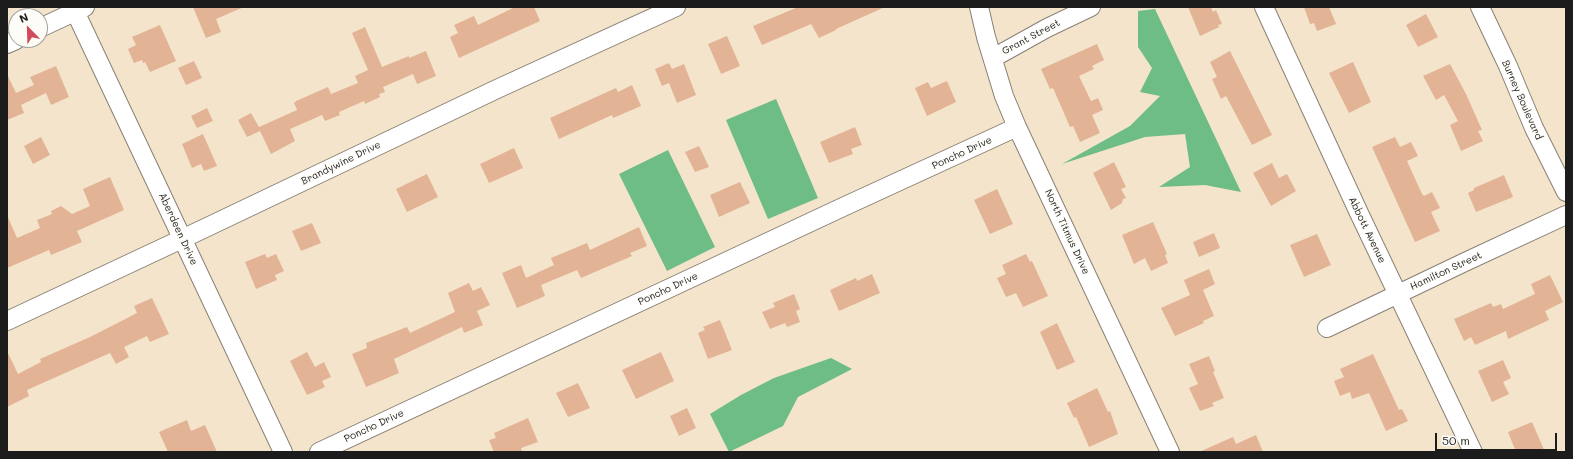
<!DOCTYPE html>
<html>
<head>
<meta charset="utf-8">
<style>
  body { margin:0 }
  #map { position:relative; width:1573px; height:459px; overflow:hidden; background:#f4e4cb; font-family:Mali,sans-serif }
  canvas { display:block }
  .frame { position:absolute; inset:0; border:8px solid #1c1c1c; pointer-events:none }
  .north { position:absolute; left:8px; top:8px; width:40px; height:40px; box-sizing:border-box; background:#fdfcf7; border:1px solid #a3a29f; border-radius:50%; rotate:337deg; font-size:11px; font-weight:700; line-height:16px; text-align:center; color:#1c1c1c }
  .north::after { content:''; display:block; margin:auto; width:14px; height:18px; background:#d1495b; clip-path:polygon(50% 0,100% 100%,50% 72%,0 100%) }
  .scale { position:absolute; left:1435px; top:433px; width:122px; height:18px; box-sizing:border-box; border:2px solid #1c1c1c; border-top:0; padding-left:5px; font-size:12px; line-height:14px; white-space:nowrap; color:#1c1c1c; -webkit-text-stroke:3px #fdfcf7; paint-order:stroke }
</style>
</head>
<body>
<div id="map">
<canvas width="1573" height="459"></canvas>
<div class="frame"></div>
<div class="north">N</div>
<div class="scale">50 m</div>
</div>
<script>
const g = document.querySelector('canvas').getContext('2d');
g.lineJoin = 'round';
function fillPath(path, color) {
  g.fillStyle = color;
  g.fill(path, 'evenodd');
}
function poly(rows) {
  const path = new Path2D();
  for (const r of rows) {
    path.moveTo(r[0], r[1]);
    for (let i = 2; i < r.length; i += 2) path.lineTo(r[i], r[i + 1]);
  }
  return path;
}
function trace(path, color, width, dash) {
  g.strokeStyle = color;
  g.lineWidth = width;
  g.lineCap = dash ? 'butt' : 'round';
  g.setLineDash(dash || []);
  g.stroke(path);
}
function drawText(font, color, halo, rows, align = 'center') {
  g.font = font + ' Mali,sans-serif';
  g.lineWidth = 3;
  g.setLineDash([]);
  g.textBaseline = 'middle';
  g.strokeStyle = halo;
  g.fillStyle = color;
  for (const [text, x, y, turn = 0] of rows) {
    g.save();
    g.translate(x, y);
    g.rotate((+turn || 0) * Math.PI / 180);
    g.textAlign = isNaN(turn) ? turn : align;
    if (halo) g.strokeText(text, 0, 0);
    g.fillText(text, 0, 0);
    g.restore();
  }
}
fillPath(poly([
  [1155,9,1241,192,1205,185,1159,187,1190,167,1185,134,1145,137,1062,164,1130,126,1160,96,1140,92,1152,68,1138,47,1138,11],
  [776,99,818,198,768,219,726,120],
  [668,150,715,247,667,271,619,174],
  [831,358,852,369,798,397,783,426,729,452,710,414,741,395,774,378]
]), '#6ebc86');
fillPath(poly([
  [193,7,244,7,216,19,221,32,206,38],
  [515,7,534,7,540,21,459,58,450,37,458,33,454,25,474,16,478,25],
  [798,7,885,7,836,29,836,30,819,38,811,24,762,45,753,26],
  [1188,7,1211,7,1213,12,1216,10,1222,24,1218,25,1219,27,1200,36],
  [1304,7,1329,7,1336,24,1317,31,1314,23,1310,24],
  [1426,14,1438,37,1418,47,1406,25],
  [160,25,176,61,150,72,145,62,143,63,142,60,134,63,128,49,136,45,132,37],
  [365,27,382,67,409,56,409,58,426,51,436,76,417,84,413,74,383,87,385,92,379,94,380,97,365,104,364,101,339,112,340,115,325,121,322,115,290,129,295,141,271,154,260,131,247,137,238,120,251,113,259,127,297,110,294,103,296,101,328,87,331,94,358,83,355,76,368,70,352,33],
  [727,36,740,66,721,74,708,44],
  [1097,44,1104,60,1092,66,1094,69,1079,76,1091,101,1098,98,1103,110,1092,115,1100,133,1080,142,1073,126,1070,127,1053,88,1050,89,1041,69],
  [1230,51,1272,135,1252,145,1226,96,1221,99,1212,79,1217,77,1210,62],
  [194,61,202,78,186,85,178,68],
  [1353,62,1371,102,1349,113,1329,73],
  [669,63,672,69,684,64,696,95,677,103,669,83,662,86,655,69],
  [1450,64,1466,94,1482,130,1478,131,1483,141,1461,151,1450,125,1458,121,1444,95,1436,100,1423,76],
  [56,66,69,97,51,105,46,93,21,105,24,113,7,120,7,74,16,93,34,85,30,77],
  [947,81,956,102,927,116,915,88,928,82,931,88],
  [632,85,641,106,613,118,612,115,559,139,550,118,616,88,618,92],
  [207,108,213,121,197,128,191,116],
  [855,127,862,145,851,149,853,154,829,163,820,142],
  [203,134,217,166,204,171,201,164,192,168,182,144],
  [41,137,50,155,33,164,24,146],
  [1395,137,1400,147,1411,142,1418,156,1407,161,1422,194,1424,196,1432,192,1440,208,1431,212,1440,231,1415,242,1372,147],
  [699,146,709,167,695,172,685,152],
  [514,148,523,168,489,183,480,164],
  [1114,162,1126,187,1121,189,1126,198,1123,199,1122,203,1111,210,1093,173],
  [1272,163,1279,178,1287,174,1296,191,1271,206,1253,173],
  [427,174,438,197,407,212,396,189],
  [1504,175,1513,197,1476,212,1468,193,1474,190,1474,188],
  [110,177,124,210,77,231,82,242,51,255,49,250,7,268,7,215,17,238,40,228,37,220,52,214,51,211,61,206,72,214,90,206,83,189],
  [740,182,750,203,719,217,710,195],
  [997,189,1013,224,990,234,974,200],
  [1153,222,1167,254,1165,255,1168,263,1151,271,1145,258,1134,264,1122,235],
  [312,223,321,243,301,251,292,231],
  [639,227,647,246,630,253,632,256,581,278,577,270,541,285,545,296,517,308,502,273,521,265,526,278,554,265,551,258,587,243,590,250],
  [1214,233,1220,248,1199,257,1193,242],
  [1317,234,1331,265,1304,277,1290,245],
  [265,254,267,258,276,254,284,271,275,275,277,280,256,289,245,262],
  [1026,254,1030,262,1032,261,1048,296,1023,307,1016,293,1006,297,997,278,1006,274,1002,265],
  [1209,269,1215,284,1203,290,1214,316,1203,321,1204,323,1175,336,1161,308,1190,295,1184,280],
  [872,274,880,293,839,311,830,290,856,278,857,281],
  [1550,275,1563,302,1545,311,1549,320,1508,339,1506,331,1475,345,1471,337,1464,341,1454,319,1491,303,1493,307,1501,304,1503,309,1535,294,1531,284],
  [469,283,473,291,481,287,490,305,477,311,483,325,464,333,462,327,394,359,399,373,366,387,352,354,367,348,366,343,407,327,410,333,455,312,448,293],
  [794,294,800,309,796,311,800,322,787,327,785,323,770,329,762,312,775,307,773,303],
  [152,298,169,334,150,342,147,336,124,347,129,357,116,364,110,353,27,390,29,396,7,407,7,351,18,374,41,362,40,359,90,337,137,313,134,306],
  [720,320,732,350,708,359,698,333,705,330,703,327],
  [1057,323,1075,362,1057,370,1040,332],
  [307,352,315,367,324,362,331,377,322,381,325,387,307,395,290,361],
  [661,352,674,381,636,399,622,370],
  [1373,354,1399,410,1402,409,1408,421,1386,431,1369,393,1352,399,1350,392,1340,396,1334,381,1344,377,1340,369],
  [1209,356,1215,371,1213,372,1224,398,1212,403,1214,406,1200,411,1189,388,1198,384,1189,364],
  [1503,360,1511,378,1503,382,1509,394,1492,402,1478,371],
  [578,383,590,408,568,417,556,393],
  [1097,388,1108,412,1110,411,1118,434,1089,447,1076,417,1074,418,1067,403],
  [687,408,696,428,679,436,670,416],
  [528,418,538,442,521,448,522,452,494,452,489,440,496,438,494,433],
  [187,420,191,431,205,425,217,452,168,452,159,432],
  [1532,422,1545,452,1516,452,1508,432],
  [1256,435,1263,452,1199,452,1233,437,1236,444]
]), '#e2b495');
const street = poly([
  [73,7,283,452],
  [979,7,986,37,1004,96,1017,127,1170,452],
  [1264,7,1359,213,1473,452],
  [1480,7,1508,66,1534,128,1566,192],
  [40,28,85,7],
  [7,44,16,40],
  [993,58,1047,28,1091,7],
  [7,321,201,230,497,89,676,7],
  [1327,328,1465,262,1566,215],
  [319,452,843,207,1017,127]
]);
trace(street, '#888074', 20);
trace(street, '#fff', 18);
drawText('10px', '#1c1c1c', '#fdfcf7', [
  ["Grant Street",1031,37,-28],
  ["Burney Boulevard",1522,100,66],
  ["Poncho Drive",962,153,-25],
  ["Brandywine Drive",341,163,-26],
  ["Aberdeen Drive",178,229,65],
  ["Abbott Avenue",1367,230,64],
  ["North Titmus Drive",1067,232,65],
  ["Hamilton Street",1446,271,-25],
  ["Poncho Drive",668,289,-25],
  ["Poncho Drive",374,426,-25]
]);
</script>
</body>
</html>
